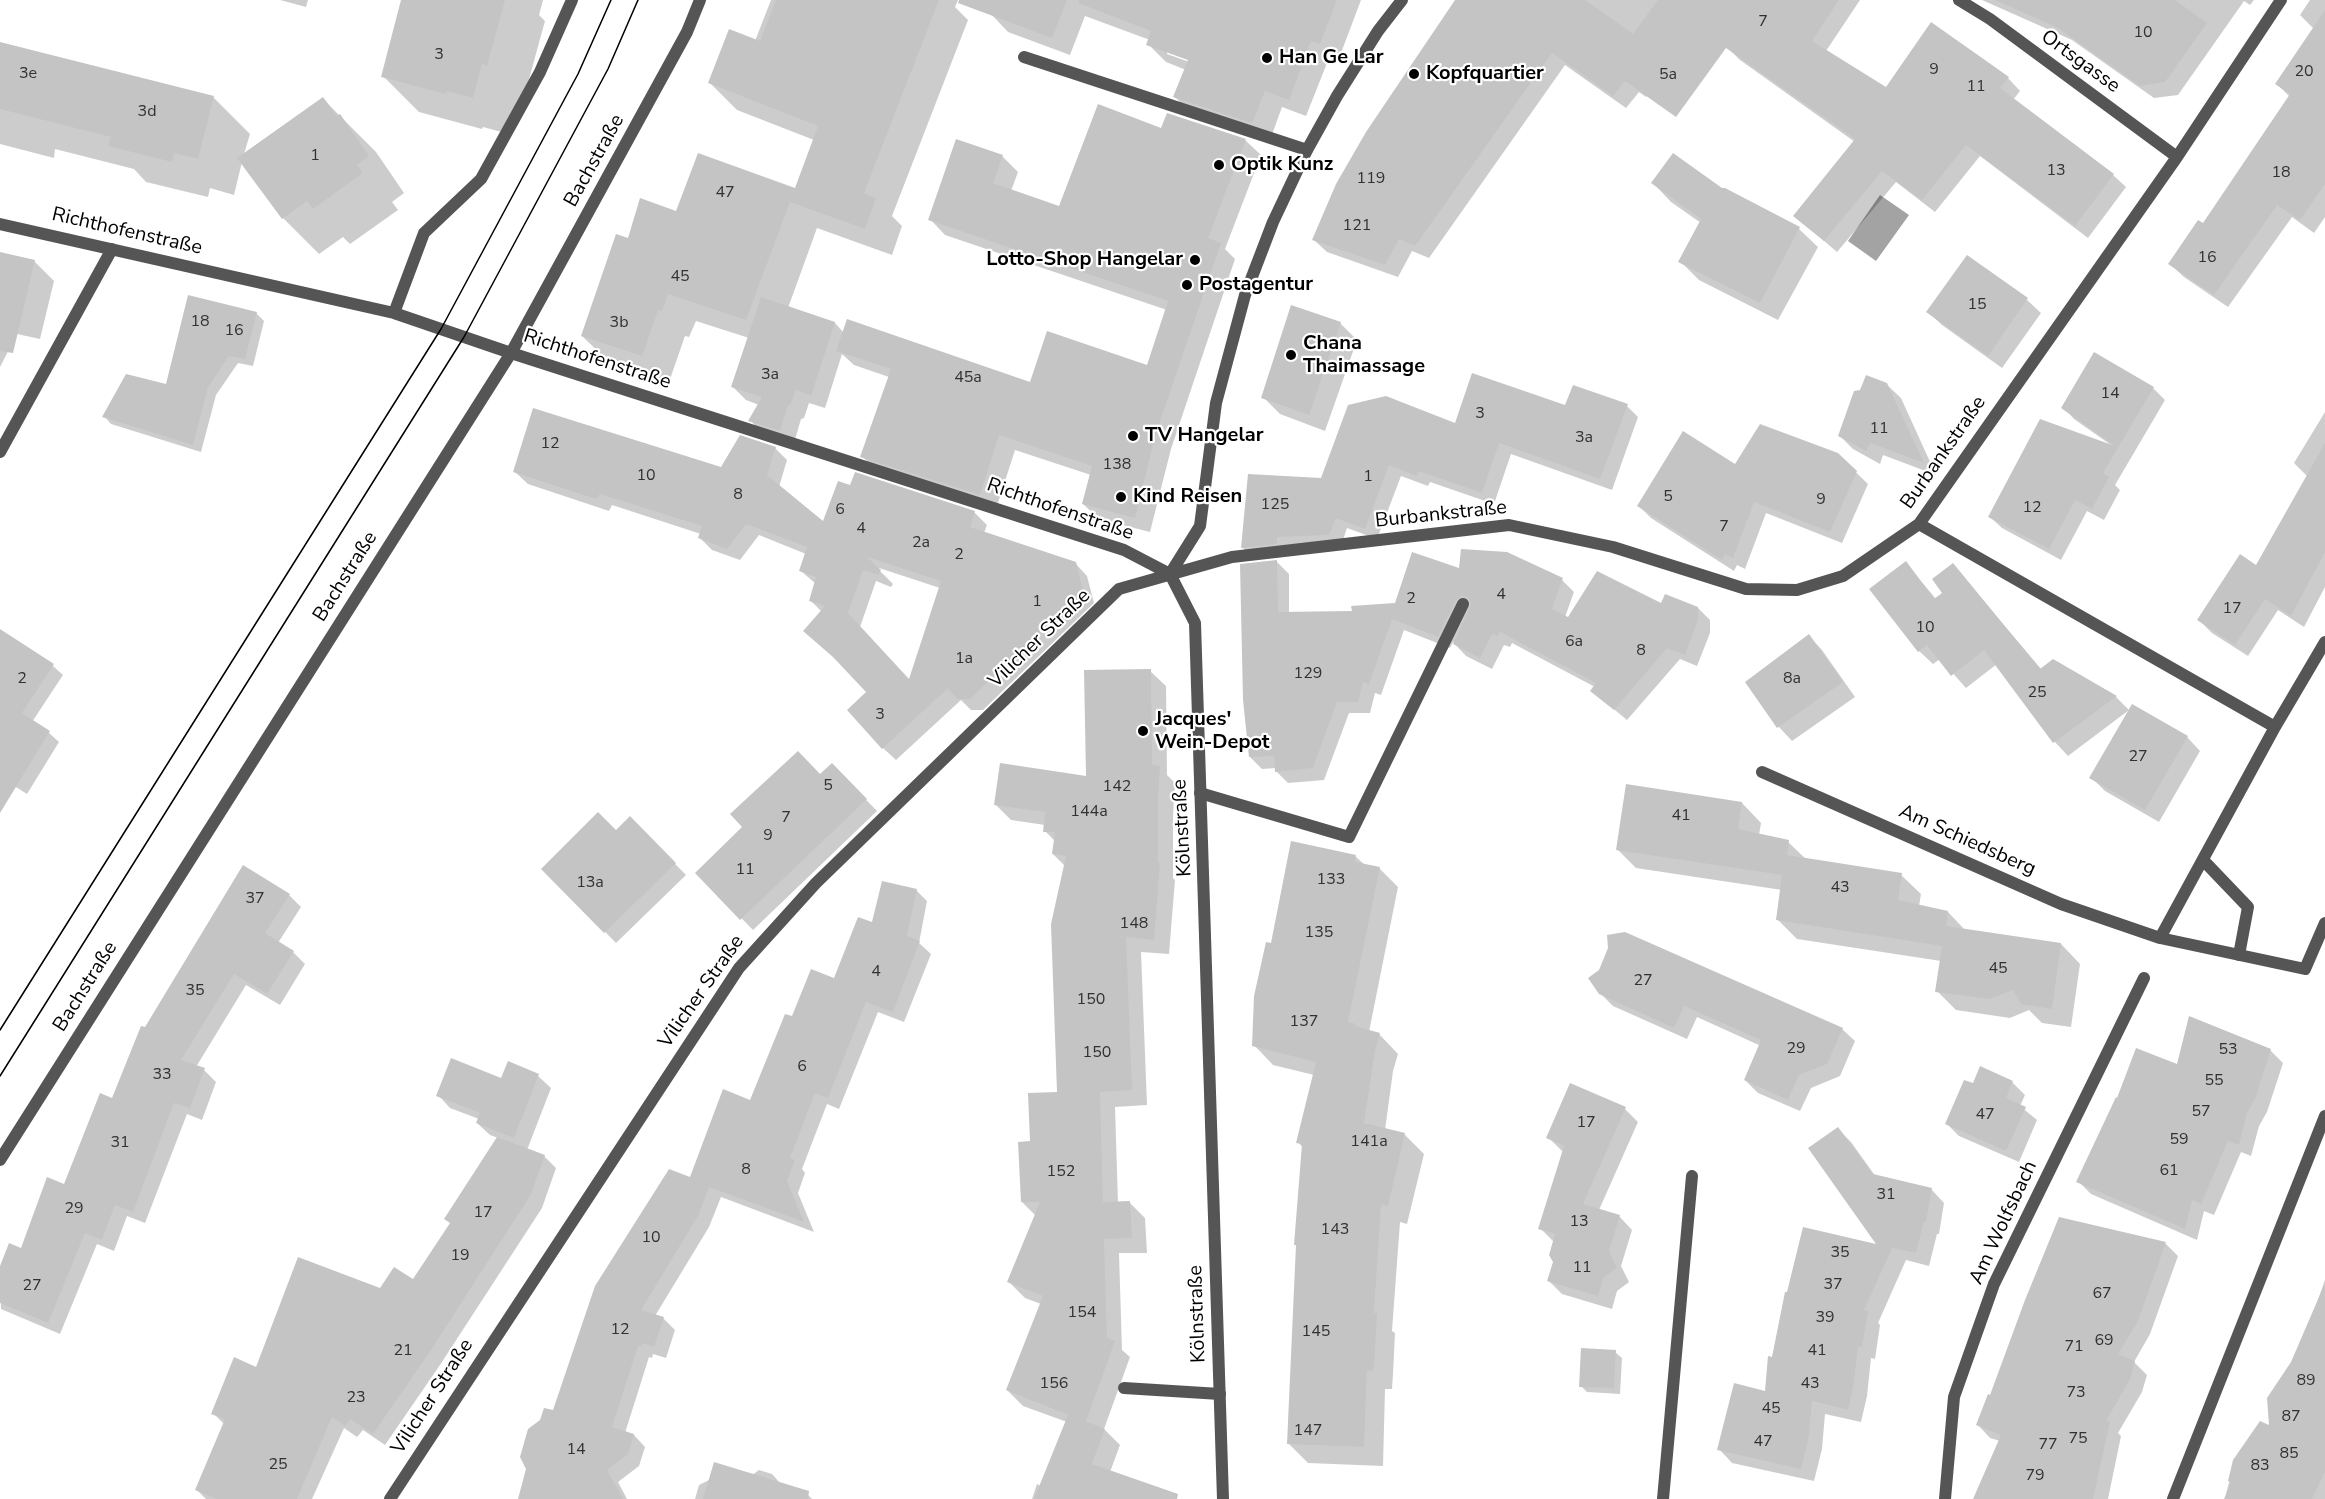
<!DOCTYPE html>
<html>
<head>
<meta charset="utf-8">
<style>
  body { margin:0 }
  canvas { display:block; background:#fff }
</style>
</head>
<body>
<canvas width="2325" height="1499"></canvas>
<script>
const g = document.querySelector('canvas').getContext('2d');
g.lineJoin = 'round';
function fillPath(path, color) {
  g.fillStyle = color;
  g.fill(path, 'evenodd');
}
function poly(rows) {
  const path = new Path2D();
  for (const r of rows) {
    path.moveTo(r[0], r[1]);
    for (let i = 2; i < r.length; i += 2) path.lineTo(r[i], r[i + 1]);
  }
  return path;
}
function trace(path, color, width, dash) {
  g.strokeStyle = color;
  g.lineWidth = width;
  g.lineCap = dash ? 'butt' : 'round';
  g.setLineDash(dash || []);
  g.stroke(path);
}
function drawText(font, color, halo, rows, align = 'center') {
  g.font = font + ' "Nunito Sans",sans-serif';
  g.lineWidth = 4.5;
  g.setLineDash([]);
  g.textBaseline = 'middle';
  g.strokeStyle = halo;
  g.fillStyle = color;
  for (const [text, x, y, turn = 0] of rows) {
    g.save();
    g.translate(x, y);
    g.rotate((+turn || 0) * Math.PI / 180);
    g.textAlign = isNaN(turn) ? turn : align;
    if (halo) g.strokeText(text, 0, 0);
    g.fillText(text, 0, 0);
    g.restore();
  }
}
fillPath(poly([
  [1880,195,1909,215,1876,261,1848,241]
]), '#a3a3a3');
fillPath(poly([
  [280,0,308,0,306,7],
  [403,0,543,0,539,15,545,21,523,101,509,134,483,127,482,129,419,112,383,76],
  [771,0,958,0,955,7,968,20,892,216,902,226,892,255,817,228,788,308,835,323,844,333,1031,384,1148,367,1167,310,945,235,930,219,1002,156,1018,172,1011,191,1060,208,1162,130,1245,140,1261,155,1225,249,1235,259,1171,449,1150,532,1099,519,1083,504,1091,475,1015,450,996,509,877,472,862,456,889,377,854,365,842,354,825,408,809,403,804,418,801,419,794,443,763,434,750,420,759,405,746,400,733,387,749,338,696,321,689,337,685,336,669,382,610,363,582,336,629,240,677,213,796,190,814,140,737,110,710,83,755,41],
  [996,0,1361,0,1338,61,1329,58,1306,116,1282,107,1270,140,1193,115,1175,97,1186,70,1166,62,1148,44,1150,40,1085,16,1070,55,1008,32,991,14],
  [1167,51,1196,61,1195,64,1167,54],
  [1457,0,1707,0,1646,97,1639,92,1626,108,1565,65,1429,258,1412,251,1398,277,1327,252,1314,240],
  [1760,0,1860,0,1826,51,1886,89,2008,78,2020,91,2013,100,2113,175,2126,187,2088,238,1980,156,1935,212,1896,182,1837,252,1795,216,1855,142,1740,60,1728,48],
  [1982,0,2254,0,2250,5,2244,1,2178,95,2154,98,2072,40],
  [2310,0,2325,0,2325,217,2314,233,2292,217,2228,307,2184,277,2170,264,2204,225,2290,97,2277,84,2314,29,2300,15],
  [0,43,213,97,250,134,244,154,323,99,376,152,404,193,392,202,398,210,350,244,343,237,319,254,283,218,242,162,234,195,210,188,208,197,146,182,134,169,55,149,54,158,0,144],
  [1653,183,1725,189,1799,229,1818,247,1778,320,1699,280,1680,261,1701,223,1671,202],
  [0,253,34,261,54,281,40,339,17,334,0,367],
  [1967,258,2027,300,2041,313,2002,368,1942,325,1928,312],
  [256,313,264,321,253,366,238,363,216,395,201,452,111,424,104,416,167,385],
  [1340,323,1357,340,1325,431,1280,414,1263,397],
  [1886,384,1901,398,1936,475,1883,455,1880,464,1853,449,1840,436],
  [2153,388,2165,400,2115,485,2120,490,2104,520,2087,511,2061,560,2002,528,1990,517,2111,445,2074,419,2063,407],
  [1627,406,1638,417,1612,490,1511,454,1494,504,1430,482,1428,486,1401,476,1377,539,1347,528,1341,546,1254,559,1242,547,1322,480,1456,425,1566,407],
  [2325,412,2325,587,2304,627,2278,610,2248,656,2212,633,2199,620,2257,567,2308,477,2294,463],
  [775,448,787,460,779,487,824,524,974,512,987,525,984,533,1075,563,1087,576,1094,603,983,710,971,710,961,700,896,760,883,748,869,692,844,666,805,631,822,612,810,600,816,584,801,571,806,554,759,535,740,560,712,550,700,538,701,534,612,505,609,511,528,484,515,472,722,469],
  [876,567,940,588,910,681,860,627,876,581,891,587,893,584],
  [1837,454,1868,484,1842,543,1766,513,1745,569,1737,565,1734,571,1651,518,1639,506,1736,466],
  [1507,553,1562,580,1574,592,1565,617,1569,619,1662,605,1698,608,1710,620,1710,633,1697,666,1680,659,1627,720,1592,691,1595,687,1512,643,1510,647,1504,645,1492,669,1466,656,1453,642,1450,648,1404,630,1381,695,1375,693,1370,713,1349,713,1324,780,1288,783,1276,771,1276,768,1262,769,1250,757,1277,562,1289,574,1289,614,1353,612,1396,604,1461,570],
  [1906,563,1936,599,1944,593,1953,565,2042,670,2053,661,2116,697,2129,710,2068,756,2055,742,1997,664,1966,688,1940,659,1933,664,1919,651],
  [0,631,53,666,63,675,32,722,49,733,59,742,27,794,0,777],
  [1809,636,1822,650,1855,697,1792,741,1779,727,1748,683],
  [1150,671,1166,686,1167,775,1175,783,1173,817,1173,878,1175,880,1169,954,1141,952,1147,1105,1115,1107,1118,1203,1130,1203,1145,1218,1147,1253,1119,1253,1122,1350,1130,1357,1104,1429,1120,1445,1110,1472,1157,1499,1032,1499,1037,1484,1041,1486,1067,1422,1023,1406,1007,1390,1041,1304,1025,1298,1009,1282,1036,1216,1022,1202,1032,1143,1059,1093,1065,866,1053,854,1055,841,1045,831,1045,825,1011,820,995,804,1087,778],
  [2187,737,2200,751,2159,822,2105,791,2091,777],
  [832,765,877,811,753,930,697,873,744,827,821,776],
  [1742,803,1761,823,1759,835,1788,842,1807,860,1901,875,1921,894,1919,906,1948,912,1966,931,2061,944,2080,964,2071,1027,2042,1023,2029,1010,2010,1018,1956,1010,1937,991,1941,961,1797,939,1778,920,1782,890,1636,868,1617,849],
  [630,818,686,875,616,943,543,869,616,832],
  [1355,856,1365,865,1379,868,1398,887,1369,1032,1379,1034,1398,1054,1393,1071,1385,1130,1405,1135,1424,1154,1407,1224,1400,1222,1392,1331,1395,1333,1393,1374,1392,1389,1385,1389,1383,1466,1308,1463,1288,1443,1303,1148,1298,1142,1314,1075,1273,1065,1254,1045,1272,944],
  [916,890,927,901,919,943,931,954,904,1022,878,1012,839,1109,827,1104,802,1169,805,1173,798,1193,814,1232,721,1197,709,1227,655,1316,663,1318,675,1330,666,1358,653,1354,652,1358,649,1357,625,1433,634,1435,645,1447,639,1466,618,1482,627,1499,545,1499,554,1412,691,1179,751,1102,793,1018,835,980,873,924],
  [289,895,301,907,278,943,293,952,305,964,280,1005,246,985,196,1067,204,1070,216,1082,202,1120,187,1114,145,1223,127,1216,114,1251,97,1244,60,1334,1,1309,0,1270,21,1250,65,1186,113,1100,146,1029],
  [1600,993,1842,1029,1855,1041,1840,1076,1811,1088,1800,1111,1758,1093,1745,1080,1761,1046,1697,1017,1687,1039,1613,1006],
  [2270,1050,2283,1063,2267,1112,2259,1126,2251,1156,2241,1152,2214,1215,2204,1211,2197,1240,2091,1194,2078,1181,2178,1066],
  [538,1076,551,1088,527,1150,544,1156,556,1168,542,1208,440,1365,385,1445,363,1430,357,1437,344,1428,312,1499,206,1499,196,1489,224,1424,213,1413,257,1369,381,1290,414,1281,451,1224,498,1138,490,1135,477,1123,479,1119,450,1108,438,1095,502,1080],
  [2012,1082,2025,1095,2020,1106,2037,1120,2019,1162,1959,1136,1947,1124,1974,1085],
  [1625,1109,1638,1122,1599,1210,1619,1216,1632,1230,1621,1266,1629,1282,1617,1291,1612,1309,1562,1294,1549,1281,1555,1262,1554,1242,1540,1228,1563,1152,1548,1137],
  [1838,1129,1851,1142,1876,1177,1931,1189,1944,1203,1939,1234,1937,1234,1929,1266,1906,1260,1878,1323,1880,1325,1875,1359,1871,1358,1867,1396,1861,1422,1825,1414,1822,1449,1814,1481,1732,1463,1719,1449,1766,1392,1773,1359,1879,1246],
  [2060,1219,2166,1244,2178,1256,2150,1334,2134,1362,2147,1375,2142,1392,2118,1433,2121,1436,2108,1499,1975,1499,2000,1441,1990,1438,1978,1425,1991,1397],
  [2325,1280,2325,1499,2225,1499,2234,1461,2271,1427,2292,1362,2307,1331],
  [1615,1352,1622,1358,1620,1394,1587,1392,1581,1386],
  [759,1470,772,1474,781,1484,804,1491,812,1499,695,1499,699,1485,711,1479,752,1475]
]), '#0003');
fillPath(poly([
  [401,0,505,0,487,66,482,64,473,98,447,91,446,94,381,77],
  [776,0,939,0,864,193,876,198,865,229,790,202,746,320,668,294,662,311,658,310,642,356,581,336,616,234,628,238,640,198,676,211,698,153,795,188,818,126,708,83,729,29,760,41],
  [959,0,1067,0,1052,38,958,3],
  [1079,0,1337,0,1320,44,1311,41,1289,100,1265,91,1252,123,1173,97,1188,60,1146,45,1151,31,1078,3],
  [1455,0,1585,0,1633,34,1658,0,1839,0,1812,41,1886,87,1931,22,2009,77,2000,88,2114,174,2075,226,1966,145,1922,200,1882,171,1824,241,1793,216,1855,139,1726,48,1676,117,1625,81,1613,96,1552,53,1415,246,1399,239,1385,265,1312,240,1336,184,1366,132],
  [1995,0,2175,0,2207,23,2165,82,2140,86,2058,28],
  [2325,10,2325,184,2300,220,2277,205,2214,295,2168,264,2198,220,2203,223,2290,94,2275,84],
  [0,42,214,96,198,159,174,153,172,162,108,146,111,137,0,109],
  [323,97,337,116,340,114,369,156,357,165,363,173,313,209,307,201,282,219,237,158],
  [1098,104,1161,128,1167,113,1246,139,1208,238,1221,243,1156,433,1135,518,1082,504,1092,466,999,435,980,495,860,457,891,369,836,351,847,319,1030,382,1047,331,1147,365,1168,301,928,220,956,139,1003,155,993,183,1059,206],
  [1673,153,1722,188,1725,188,1800,227,1760,303,1678,262,1701,219,1651,183],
  [0,252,35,260,13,353,0,351],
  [1967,255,2028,298,1988,356,1926,312],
  [188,295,257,312,245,359,229,356,208,387,193,445,102,417,126,374,166,384],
  [761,297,835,322,811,396,796,390,790,405,788,405,780,431,748,421,762,397,731,387],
  [1291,305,1341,322,1309,415,1261,398],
  [2094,352,2154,387,2103,473,2109,477,2092,509,2075,500,2049,549,1988,517,2040,419,2115,446,2061,408],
  [1472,373,1565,405,1573,385,1628,404,1600,479,1499,443,1482,493,1418,471,1417,476,1389,465,1365,529,1336,518,1329,535,1277,537,1277,544,1241,548,1248,474,1321,478,1348,405,1386,396,1455,423],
  [1866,375,1887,383,1924,463,1870,443,1866,451,1838,436,1854,391,1860,390],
  [533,408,721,467,740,435,776,447,767,475,823,521,838,481,850,485,855,472,975,511,970,527,1076,562,1083,591,970,699,957,699,948,688,882,749,847,710,866,692,833,657,803,631,825,606,809,601,816,577,799,571,807,547,746,524,727,549,698,538,702,526,600,494,596,499,513,472],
  [867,557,941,581,909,679,848,613,863,570,878,575,881,570],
  [1760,424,1838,453,1857,471,1830,532,1754,502,1733,558,1725,554,1722,560,1637,506,1683,431,1735,464],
  [2325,443,2325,552,2291,616,2265,599,2235,645,2197,620,2240,554,2256,565],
  [1461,549,1507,552,1563,578,1552,609,1568,617,1597,571,1661,603,1665,594,1698,607,1698,620,1685,655,1667,648,1614,710,1590,691,1596,683,1500,632,1498,636,1492,634,1480,658,1453,644,1471,604,1467,597,1462,596,1456,600,1438,637,1392,619,1369,684,1363,682,1358,702,1337,702,1313,768,1275,772,1274,756,1249,757,1243,700,1240,564,1277,560,1278,612,1352,611,1351,606,1395,603,1412,552,1459,568],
  [1906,561,1934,599,1942,593,1932,579,1953,563,2040,669,2053,659,2117,696,2053,743,1984,650,1951,676,1927,645,1918,652,1869,589],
  [0,629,54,664,22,713,50,731,0,813],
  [1809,634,1843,682,1777,728,1745,682],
  [1151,669,1152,765,1160,766,1158,800,1158,863,1160,863,1154,940,1126,937,1132,1090,1100,1092,1103,1202,1130,1201,1132,1238,1104,1239,1107,1338,1115,1341,1086,1421,1105,1429,1092,1464,1178,1494,1177,1499,1034,1499,1068,1415,1071,1416,1006,1390,1043,1296,1007,1282,1040,1202,1021,1202,1018,1142,1030,1141,1028,1093,1057,1092,1051,924,1066,856,1052,854,1055,832,1043,832,1045,812,994,805,1000,763,1086,776,1084,670],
  [2132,704,2188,736,2145,810,2089,778],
  [798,751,820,774,832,763,867,799,740,920,695,873,742,827,730,814],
  [1626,784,1742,802,1738,829,1789,840,1787,855,1902,873,1898,900,1948,911,1946,926,2061,943,2052,1009,2021,1004,2013,990,1990,999,1935,992,1942,946,1776,920,1782,875,1616,850],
  [598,812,616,830,630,816,676,863,604,933,541,869],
  [1291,841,1356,855,1355,862,1380,867,1348,1022,1356,1024,1355,1026,1380,1033,1375,1051,1364,1123,1405,1133,1388,1206,1381,1204,1374,1313,1377,1313,1375,1354,1373,1371,1367,1370,1364,1447,1287,1444,1296,1245,1294,1245,1302,1144,1296,1143,1316,1062,1252,1046,1254,996,1266,942,1271,943],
  [243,865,290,894,265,933,294,951,267,994,234,974,181,1060,205,1068,190,1108,174,1103,133,1212,115,1205,102,1240,85,1233,48,1323,0,1303,0,1266,9,1243,21,1248,47,1177,64,1184,100,1093,112,1098,141,1026,145,1027],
  [882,881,917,889,907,936,920,941,893,1012,866,1002,828,1098,815,1093,790,1158,795,1160,787,1181,804,1222,709,1187,698,1216,641,1310,664,1317,654,1347,642,1343,641,1347,638,1346,612,1427,634,1434,628,1454,607,1470,623,1499,518,1499,526,1469,520,1457,528,1429,540,1420,544,1408,553,1410,595,1286,669,1169,690,1177,723,1089,750,1100,785,1014,792,1016,811,969,834,978,858,917,872,922],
  [1625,932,1843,1028,1827,1064,1799,1075,1788,1100,1744,1080,1761,1040,1684,1006,1674,1028,1599,994,1588,978,1599,970,1608,948,1607,935],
  [2189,1016,2271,1049,2255,1099,2247,1113,2239,1145,2228,1141,2201,1204,2192,1200,2185,1229,2076,1182,2116,1097,2117,1098,2136,1048,2177,1064],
  [451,1058,501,1078,508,1061,539,1074,514,1138,476,1123,480,1113,436,1096],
  [1980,1066,2013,1081,2006,1098,2026,1107,2006,1151,1945,1124,1964,1080,1973,1083],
  [1570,1083,1626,1107,1583,1204,1620,1215,1609,1251,1617,1268,1604,1277,1598,1296,1547,1281,1553,1262,1549,1255,1555,1234,1538,1229,1564,1146,1546,1138],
  [1838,1127,1873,1174,1932,1188,1926,1222,1924,1221,1916,1253,1892,1248,1864,1310,1868,1311,1862,1347,1858,1346,1854,1382,1848,1410,1812,1401,1809,1435,1801,1469,1717,1450,1734,1383,1765,1391,1768,1356,1772,1357,1785,1292,1787,1292,1803,1227,1876,1244,1808,1148],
  [497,1137,545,1155,530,1196,429,1353,373,1434,350,1419,345,1426,332,1417,297,1499,217,1499,195,1490,225,1419,211,1414,234,1357,256,1367,298,1257,380,1288,394,1267,413,1279,450,1223,444,1219],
  [2059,1217,2166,1242,2138,1321,2118,1354,2135,1361,2130,1379,2106,1421,2110,1422,2093,1499,1973,1499,2001,1435,1976,1425,1988,1394,1990,1395,2025,1300],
  [2325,1283,2325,1472,2312,1499,2224,1499,2231,1482,2228,1481,2233,1460,2260,1421,2269,1425,2267,1398,2291,1362],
  [1581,1348,1616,1350,1614,1388,1579,1387],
  [714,1462,809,1491,808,1499,703,1499]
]), '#c4c4c4');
trace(poly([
  [1024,57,1307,150],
  [1200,793,1349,837,1463,604],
  [1124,1388,1220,1394],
  [1945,1499,1954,1397,1994,1284,2144,978],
  [2173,1499,2325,1116]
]), '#555', 12);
trace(poly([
  [1959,0,1990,19,2177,157],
  [0,224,394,313,511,353,1124,550,1170,574],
  [394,313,424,233,481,179,540,72,572,0],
  [0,452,112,249],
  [1919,524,2275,727],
  [1170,574,1195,623,1223,1499],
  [1170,574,1200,526,1216,403,1245,295,1273,222,1307,150,1337,96,1378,31,1402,0],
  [1762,772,2061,904,2160,938,2275,727,2325,642],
  [2203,860,2248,907,2239,955],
  [2160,938,2305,969,2325,923],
  [0,1160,511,353,687,32,700,0],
  [390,1499,739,968,816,883,1119,589,1232,557,1509,525,1613,547,1746,589,1797,590,1843,576,1919,524,2177,157,2281,0],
  [1663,1499,1692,1176]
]), '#555', 12);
trace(poly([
  [0,1030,441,329,578,74,611,0],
  [0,1076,464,337,608,69,638,0]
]), '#000', 1.5);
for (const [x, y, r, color] of [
  [1267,58,6,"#000"],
  [1414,74,6,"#000"],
  [1219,165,6,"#000"],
  [1195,260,6,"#000"],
  [1187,285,6,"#000"],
  [1291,355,6,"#000"],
  [1133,436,6,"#000"],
  [1121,497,6,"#000"],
  [1143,731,6,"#000"]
]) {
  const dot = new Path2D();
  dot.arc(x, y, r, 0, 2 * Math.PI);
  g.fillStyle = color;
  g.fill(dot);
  trace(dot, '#fff', 2);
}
drawText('16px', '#313131', null, [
  ["7",1763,22],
  ["10",2143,33],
  ["3",439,55],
  ["9",1934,70],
  ["20",2304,72],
  ["3e",28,74],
  ["5a",1668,75],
  ["11",1976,87],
  ["3d",147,112],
  ["1",315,156],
  ["13",2056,171],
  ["18",2281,173],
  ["119",1371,179],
  ["47",725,193],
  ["121",1357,226],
  ["16",2207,258],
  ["45",680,277],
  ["15",1977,305],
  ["18",200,322],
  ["3b",619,323],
  ["16",234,331],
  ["3a",770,375],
  ["45a",968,378],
  ["14",2110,394],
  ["3",1480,414],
  ["11",1879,429],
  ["3a",1584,438],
  ["12",550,444],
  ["138",1117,465],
  ["10",646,476],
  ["1",1368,477],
  ["8",738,495],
  ["5",1668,497],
  ["9",1821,500],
  ["125",1275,505],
  ["12",2032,508],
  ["6",840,510],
  ["7",1724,527],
  ["4",861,529],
  ["2a",921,543],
  ["2",959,555],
  ["4",1501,595],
  ["2",1411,599],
  ["1",1037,602],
  ["17",2232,609],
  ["10",1925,628],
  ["6a",1574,642],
  ["8",1641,651],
  ["1a",964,659],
  ["129",1308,674],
  ["2",22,679],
  ["8a",1792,679],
  ["25",2037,693],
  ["3",880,715],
  ["27",2138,757],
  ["5",828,786],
  ["142",1117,787],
  ["144a",1089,812],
  ["41",1681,816],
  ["7",786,818],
  ["9",768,836],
  ["11",745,870],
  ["133",1331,880],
  ["13a",590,883],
  ["43",1840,888],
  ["37",255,899],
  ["148",1134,924],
  ["135",1319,933],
  ["45",1998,969],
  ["4",876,972],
  ["27",1643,981],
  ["35",195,991],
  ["150",1091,1000],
  ["137",1304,1022],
  ["29",1796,1049],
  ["53",2228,1050],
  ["150",1097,1053],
  ["6",802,1067],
  ["33",162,1075],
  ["55",2214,1081],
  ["57",2201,1112],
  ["47",1985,1115],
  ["17",1586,1123],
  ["59",2179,1140],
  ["141a",1369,1142],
  ["31",120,1143],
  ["8",746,1170],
  ["61",2169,1171],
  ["152",1061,1172],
  ["31",1886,1195],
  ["29",74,1209],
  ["17",483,1213],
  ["13",1579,1222],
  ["143",1335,1230],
  ["10",651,1238],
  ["35",1840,1253],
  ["19",460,1256],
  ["11",1582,1268],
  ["37",1833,1285],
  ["27",32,1286],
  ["67",2102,1294],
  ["154",1082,1313],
  ["39",1825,1318],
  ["12",620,1330],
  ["145",1316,1332],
  ["69",2104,1341],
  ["71",2074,1347],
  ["21",403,1351],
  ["41",1817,1351],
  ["89",2306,1381],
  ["156",1054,1384],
  ["43",1810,1384],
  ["73",2076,1393],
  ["23",356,1398],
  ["45",1771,1409],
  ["87",2291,1417],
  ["147",1308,1431],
  ["75",2078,1439],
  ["47",1763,1442],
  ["77",2048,1445],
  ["14",576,1450],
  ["85",2289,1454],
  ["25",278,1465],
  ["83",2260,1466],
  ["79",2035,1476]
]);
drawText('bold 20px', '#000', '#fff', [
  ["Han Ge Lar",1279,58],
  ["Kopfquartier",1426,74],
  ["Optik Kunz",1231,165],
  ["Lotto-Shop Hangelar",1183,260,"right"],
  ["Postagentur",1199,285],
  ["Chana",1303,344],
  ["Thaimassage",1303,367],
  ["TV Hangelar",1145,436],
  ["Kind Reisen",1133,497],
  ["Jacques'",1155,720],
  ["Wein-Depot",1155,743]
], 'left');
drawText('20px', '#000', '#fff', [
  ["Ortsgasse",2080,62,36],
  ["Bachstraße",595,161,-61],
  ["Richthofenstraße",127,232,13],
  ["Richthofenstraße",597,360,18],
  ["Burbankstraße",1944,453,-55],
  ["Richthofenstraße",1060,510,19],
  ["Burbankstraße",1441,515,-6],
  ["Bachstraße",346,577,-58],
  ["Vilicher Straße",1040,639,-44],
  ["Kölnstraße",1183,828,-93],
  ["Am Schiedsberg",1967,841,24],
  ["Bachstraße",86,987,-58],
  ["Vilicher Straße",702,992,-55],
  ["Am Wolfsbach",2004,1223,-65],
  ["Kölnstraße",1198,1314,-92],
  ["Vilicher Straße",433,1397,-57]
]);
</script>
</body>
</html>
